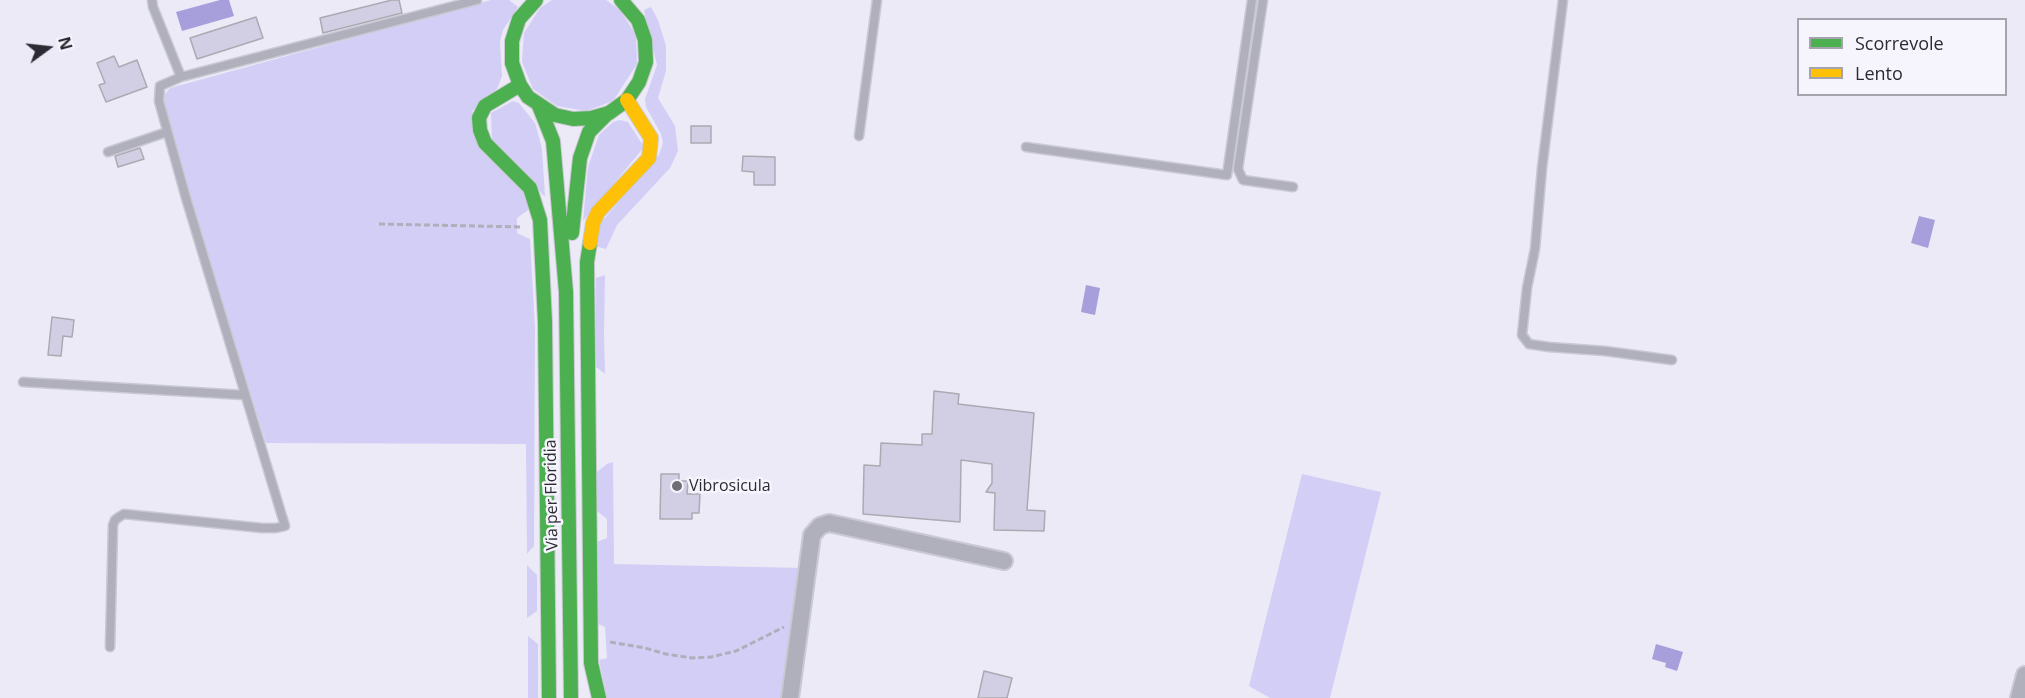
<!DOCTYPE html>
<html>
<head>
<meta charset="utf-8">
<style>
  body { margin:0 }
  #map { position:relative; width:2025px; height:698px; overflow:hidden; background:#eceaf6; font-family:"Open Sans",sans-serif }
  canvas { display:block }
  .legend { position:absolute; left:1797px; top:18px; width:210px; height:78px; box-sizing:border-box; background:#f6f5fd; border:2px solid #a5a4ac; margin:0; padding:8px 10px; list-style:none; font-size:18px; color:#2c2b33 }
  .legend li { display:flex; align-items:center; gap:12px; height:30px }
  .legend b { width:30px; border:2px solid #a5a4ac }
  .north { position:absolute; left:18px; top:18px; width:60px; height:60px; -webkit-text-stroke:4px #f6f5fd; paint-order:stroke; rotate:75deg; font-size:16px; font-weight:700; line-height:24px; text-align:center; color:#2c2b33 }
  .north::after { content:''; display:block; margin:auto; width:21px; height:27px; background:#2c2b33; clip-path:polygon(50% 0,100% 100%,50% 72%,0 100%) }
</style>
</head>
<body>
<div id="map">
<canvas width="2025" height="698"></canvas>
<ul class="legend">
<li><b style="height:8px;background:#4caf50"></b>Scorrevole</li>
<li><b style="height:8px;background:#ffc107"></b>Lento</li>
</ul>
<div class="north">N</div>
</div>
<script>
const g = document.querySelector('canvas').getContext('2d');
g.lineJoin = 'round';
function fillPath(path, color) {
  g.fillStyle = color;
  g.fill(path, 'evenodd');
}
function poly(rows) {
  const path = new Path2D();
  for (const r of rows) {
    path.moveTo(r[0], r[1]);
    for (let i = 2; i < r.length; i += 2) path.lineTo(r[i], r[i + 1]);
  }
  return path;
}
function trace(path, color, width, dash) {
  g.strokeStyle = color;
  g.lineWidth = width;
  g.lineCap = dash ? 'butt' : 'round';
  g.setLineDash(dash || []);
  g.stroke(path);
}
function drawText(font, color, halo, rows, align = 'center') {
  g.font = font + ' "Open Sans",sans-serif';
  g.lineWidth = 5;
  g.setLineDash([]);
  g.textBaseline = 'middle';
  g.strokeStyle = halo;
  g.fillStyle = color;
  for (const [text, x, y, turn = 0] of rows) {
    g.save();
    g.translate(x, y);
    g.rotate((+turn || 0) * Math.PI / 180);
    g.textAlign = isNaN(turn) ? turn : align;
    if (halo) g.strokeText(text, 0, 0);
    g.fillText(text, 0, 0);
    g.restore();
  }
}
fillPath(poly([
  [491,0,509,0,518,7,503,30,500,41,502,76,497,89,472,111,522,189,531,208,517,218,517,233,530,239,535,329,534,546,527,554,526,444,266,443,190,200,164,104,165,94,170,88],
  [552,0,606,0,620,10,636,35,637,64,613,101,586,111,557,106,533,89,522,62,524,33,540,8],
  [651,7,658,20,666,46,666,71,658,98,675,126,678,151,670,168,617,225,606,249,595,246,598,226,659,155,663,143,661,134,646,107,645,99,657,65,644,10],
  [513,101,519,103,535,123,538,133,542,149,545,197,492,140,491,113],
  [620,120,628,122,644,147,583,221,588,167,599,135,613,122],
  [605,275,604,334,605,374,595,366,596,278],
  [613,462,614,564,804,568,786,698,607,698,599,660,607,658,605,627,598,624,597,542,607,538,607,519,597,511,597,472,607,464],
  [1302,474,1381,492,1330,698,1270,698,1249,686],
  [527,565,537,575,537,611,527,618],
  [528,636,538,644,538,698,528,698]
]), '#d3cef6');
fillPath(poly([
  [220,0,229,0,234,16,182,31,176,12],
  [1919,216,1935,220,1928,248,1911,243],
  [1086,285,1100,288,1095,315,1081,312],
  [1656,644,1683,652,1677,671,1665,667,1666,663,1652,659]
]), '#a79edc');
const building = poly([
  [392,0,399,0,402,13,323,33,320,18,392,0],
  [256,17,263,38,197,59,190,38,256,17],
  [114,56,119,67,137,60,147,87,106,102,99,85,105,83,97,63,114,56],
  [691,126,711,126,711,143,691,143,691,126],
  [140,148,144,159,118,167,115,156,140,148],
  [743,156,775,157,775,185,754,185,754,172,742,171,743,156],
  [52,317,74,320,72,337,63,336,61,356,48,355,52,317],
  [934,391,959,394,958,404,1034,413,1027,510,1045,511,1044,531,994,530,995,493,986,492,992,483,992,464,961,460,960,522,863,514,864,465,880,466,881,443,922,445,922,434,932,434,934,391],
  [661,474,679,474,679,481,688,481,687,494,700,494,699,513,692,513,692,519,660,519,661,474],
  [984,671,1012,678,1007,698,978,698,984,671]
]);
fillPath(building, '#d2cfe5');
trace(building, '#abaab2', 1.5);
const lane = poly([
  [152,0,153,7,181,77],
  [1263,0,1238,169,1243,180,1293,187],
  [1563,0,1542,168,1535,249,1527,288,1522,335,1529,344,1549,347,1605,351,1672,360],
  [859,136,877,0],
  [1026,147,1227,175,1252,0],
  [108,152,167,132],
  [23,382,244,395],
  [110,647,113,525,115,520,119,517,124,514,262,528,276,528,285,526,186,198,159,101,160,86,181,77,477,0]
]);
const street = poly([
  [790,698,812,535,820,526,829,523,1004,561],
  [2019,698,2025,675]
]);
const fast = poly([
  [536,0,519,19,512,41,512,63,520,85,528,97,555,115,573,119,591,118,609,113,627,100,639,82,646,62,645,40,638,20,621,0],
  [520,85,485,106,479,118,480,130,485,143,530,188,540,220,545,322,549,698],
  [539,106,553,141,566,292,571,698],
  [572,233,580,158,589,132,608,113],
  [590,243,587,262,591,663,599,698]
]);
const slow = poly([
  [590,243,593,223,598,212,649,158,651,138,627,100]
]);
trace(lane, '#cac8d2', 11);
trace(street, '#cac8d2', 20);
trace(fast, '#cac8d2', 16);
trace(slow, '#cac8d2', 16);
trace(poly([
  [379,224,523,227],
  [610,642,645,648,666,654,692,658,711,657,736,651,784,627]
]), '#b0aeb9', 3, [6, 3]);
trace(lane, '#b0afbc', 8);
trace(street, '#b0afbc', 16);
trace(fast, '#4caf50', 14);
trace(slow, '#ffc107', 14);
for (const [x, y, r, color] of [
  [677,486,6,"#6f6e77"]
]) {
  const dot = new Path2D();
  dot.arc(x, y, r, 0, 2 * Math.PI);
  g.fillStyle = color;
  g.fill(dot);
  trace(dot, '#f6f5fd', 2);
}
drawText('16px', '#2c2b33', '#f6f5fd', [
  ["Vibrosicula",689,486]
], 'left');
drawText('16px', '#2c2b33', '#f6f5fd', [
  ["Via per Floridia",552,495,-91]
]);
</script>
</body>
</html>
